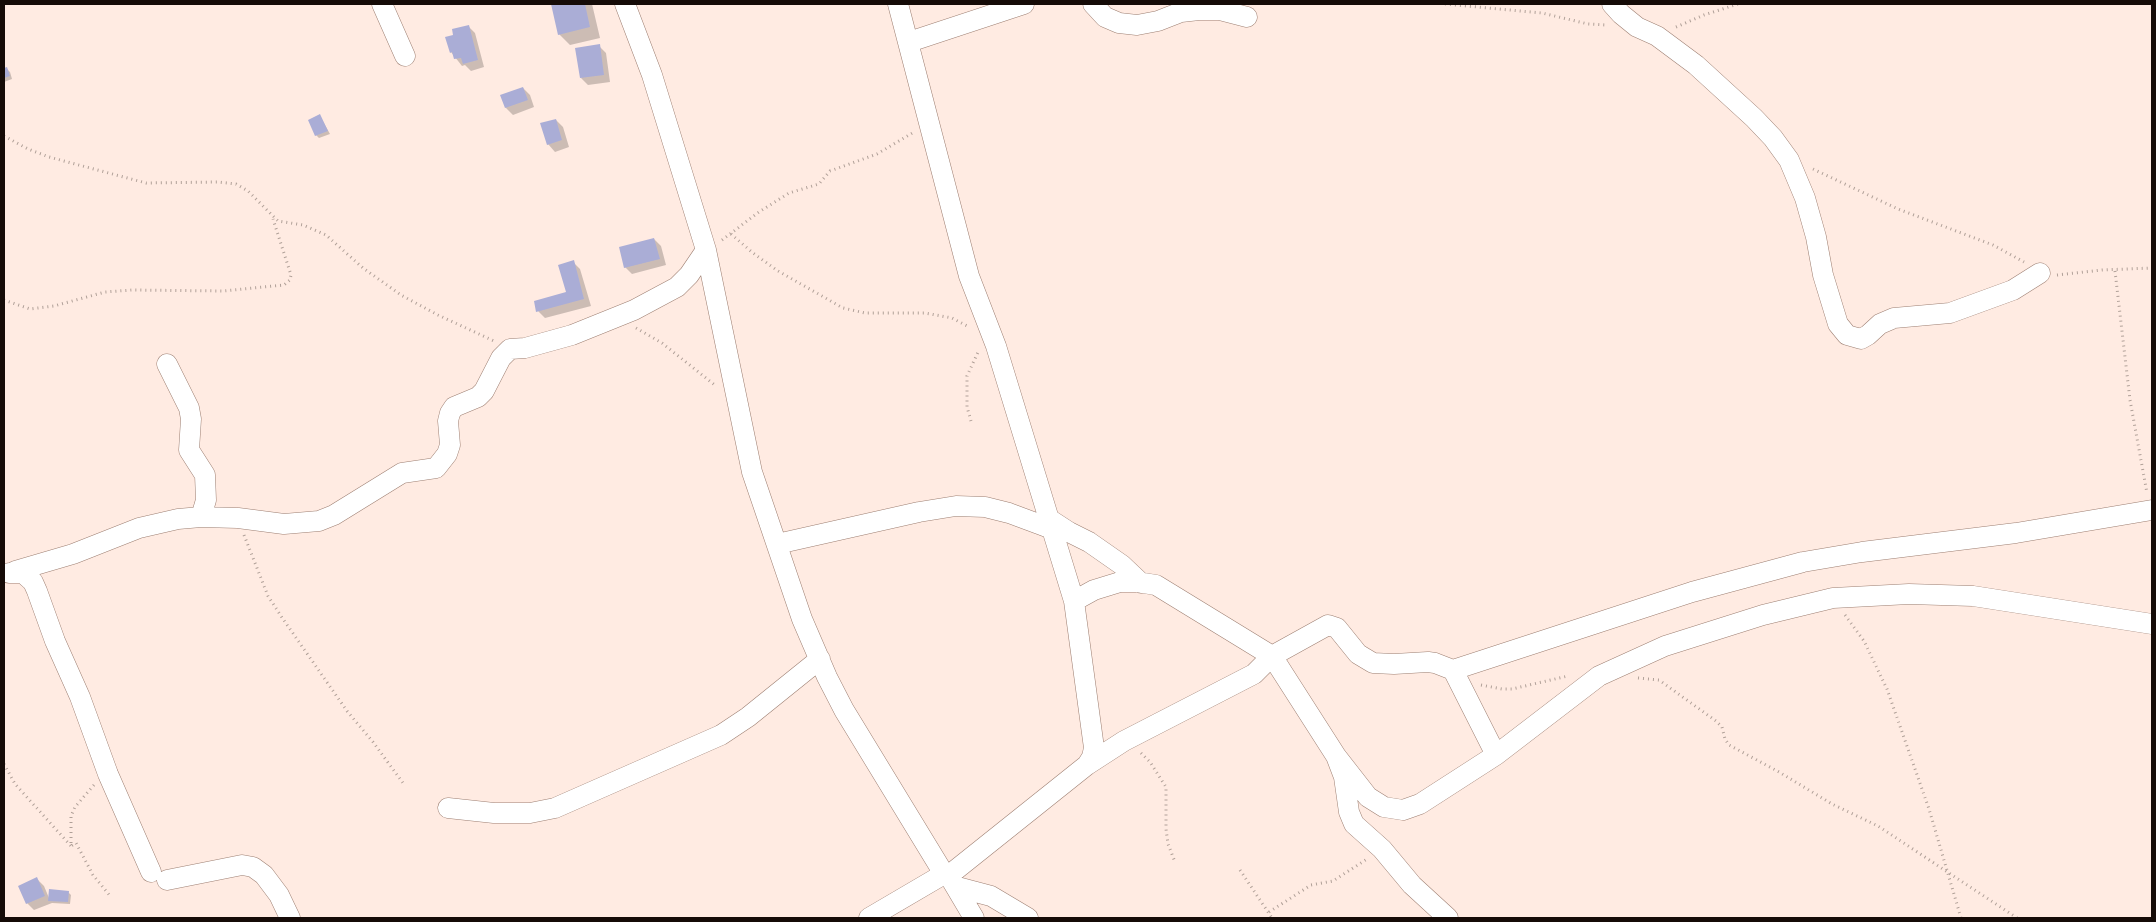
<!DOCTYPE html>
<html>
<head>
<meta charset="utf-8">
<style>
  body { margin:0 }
  #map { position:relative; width:2156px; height:922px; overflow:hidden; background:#ffebe2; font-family:Arial,sans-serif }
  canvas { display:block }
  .frame { position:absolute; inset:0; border:5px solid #150b07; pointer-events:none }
</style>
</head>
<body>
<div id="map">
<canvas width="2156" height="922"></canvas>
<div class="frame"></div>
</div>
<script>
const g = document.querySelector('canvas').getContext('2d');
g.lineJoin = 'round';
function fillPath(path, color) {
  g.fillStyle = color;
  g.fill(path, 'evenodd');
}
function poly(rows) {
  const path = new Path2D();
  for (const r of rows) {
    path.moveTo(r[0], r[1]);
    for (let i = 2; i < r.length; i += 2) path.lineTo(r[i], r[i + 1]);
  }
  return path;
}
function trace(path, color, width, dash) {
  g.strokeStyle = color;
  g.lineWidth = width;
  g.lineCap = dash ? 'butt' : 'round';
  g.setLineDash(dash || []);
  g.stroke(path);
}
fillPath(poly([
  [552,4,592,4,600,38,570,45,559,34],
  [468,26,475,33,484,67,471,71,465,65,462,66,451,52,455,36],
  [599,46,606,53,610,82,588,85,581,78],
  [4,69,7,69,10,72,12,79,4,82],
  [523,88,530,95,534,107,513,115,506,108,502,96],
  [320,116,330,134,319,138,316,135],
  [556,120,563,127,569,147,555,152,548,144],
  [654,239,661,246,666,265,632,274,625,267],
  [573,262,580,269,591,306,545,318,538,311,567,293],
  [37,879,44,886,49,898,68,892,71,895,70,904,52,903,34,910,27,903]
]), '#0003');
fillPath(poly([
  [551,4,585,4,590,27,558,35],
  [469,25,478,60,463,64,461,58,454,59,452,52,450,53,445,37,453,35,452,29],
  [600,44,604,75,580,78,575,48],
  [7,67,10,76,4,78,4,68],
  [523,87,528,100,505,108,500,95],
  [320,114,328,131,315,136,308,120],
  [556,119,562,140,547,145,540,123],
  [654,238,660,259,624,268,619,247],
  [574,260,584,299,536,312,534,301,566,292,558,265],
  [37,877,45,896,26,904,18,886],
  [49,889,69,891,68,902,48,901]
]), '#aaadd6');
const street = poly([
  [382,4,405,56],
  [625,4,652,75,706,250,752,472,802,619,827,677,844,710,944,874],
  [1093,4,1105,17,1119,23,1137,25,1158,21,1181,12,1199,10,1220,10,1247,17],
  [1612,4,1621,14,1637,27,1657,36,1696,65,1754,118,1773,138,1789,160,1805,198,1816,237,1823,275,1838,324,1847,335,1861,339,1868,335,1880,324,1894,318,1950,313,2013,290,2040,273],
  [909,42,1024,4],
  [167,364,189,408,191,419,189,450,205,475,206,500,201,517],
  [1049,519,1069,532,1089,542,1122,565,1141,583],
  [777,544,919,512,956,506,985,507,1009,513,1052,529],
  [15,571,73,554,139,528,178,519,201,517,238,518,284,524,319,521,334,515,402,473,436,468,447,454,450,445,448,421,450,413,454,407,478,397,484,391,501,358,510,349,525,348,572,335,634,310,677,287,689,275,706,250],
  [9,573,23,573,33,582,37,591,55,641,80,697,108,774,151,872],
  [1074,601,1094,590,1120,582,1137,582,1156,585,1272,656,1336,756,1344,777,1349,812,1354,824,1382,849,1412,885,1448,918],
  [1453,670,1496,755],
  [1336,756,1368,797,1384,807,1403,810,1420,804,1496,755,1599,676,1665,646,1763,615,1833,598,1909,594,1973,596,2152,624],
  [1087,765,1124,741,1254,674,1272,656,1328,625,1337,628,1358,654,1373,663,1394,664,1428,662,1435,663,1453,670,1692,592,1803,562,1862,552,2016,533,2152,510],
  [448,808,494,813,530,813,555,808,721,735,748,717,820,659],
  [167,880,242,865,253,867,264,875,279,895,290,918],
  [952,881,974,918],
  [957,887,991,896,1028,918],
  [869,918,944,874,948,876,1087,765,1092,757,1094,748,1074,601,996,346,969,276,898,4]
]);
trace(street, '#9d7f72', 21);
trace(poly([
  [1445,4,1542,13,1588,24,1606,25],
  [1676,27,1704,15,1738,4],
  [4,136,28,149,49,157,146,183,218,182,236,184,248,191,278,221,303,225,326,235,363,268,401,295,438,315,494,341],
  [1813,169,1898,209,1993,245,2024,262],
  [731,234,753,253,778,271,843,308,865,313,925,313,952,318,969,327],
  [722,240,759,212,789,193,819,184,830,171,877,154,914,132],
  [2115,271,2130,400,2147,493],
  [2057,275,2102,270,2152,268],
  [4,300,30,309,54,306,105,292,132,290,223,291,284,285,290,280,291,275,273,219],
  [636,328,662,343,716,386],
  [971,421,967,407,967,376,979,350],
  [244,535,268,596,283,619,347,711,373,742,403,783],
  [1845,615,1864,641,1887,689,1929,809,1961,918],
  [1638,678,1659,680,1716,721,1722,727,1725,739,1729,745,1779,772,1832,804,1878,826,2017,918],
  [1481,685,1502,689,1512,689,1568,676],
  [1141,753,1150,762,1166,787,1166,829,1168,844,1175,862],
  [4,764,15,784,71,846],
  [94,785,75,807,71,816,71,846,76,843,93,875,111,897],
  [1240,870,1272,918],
  [1269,912,1311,885,1333,881,1367,859]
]), '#b0a098', 3, [1, 4]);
trace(street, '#fff', 20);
</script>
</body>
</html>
